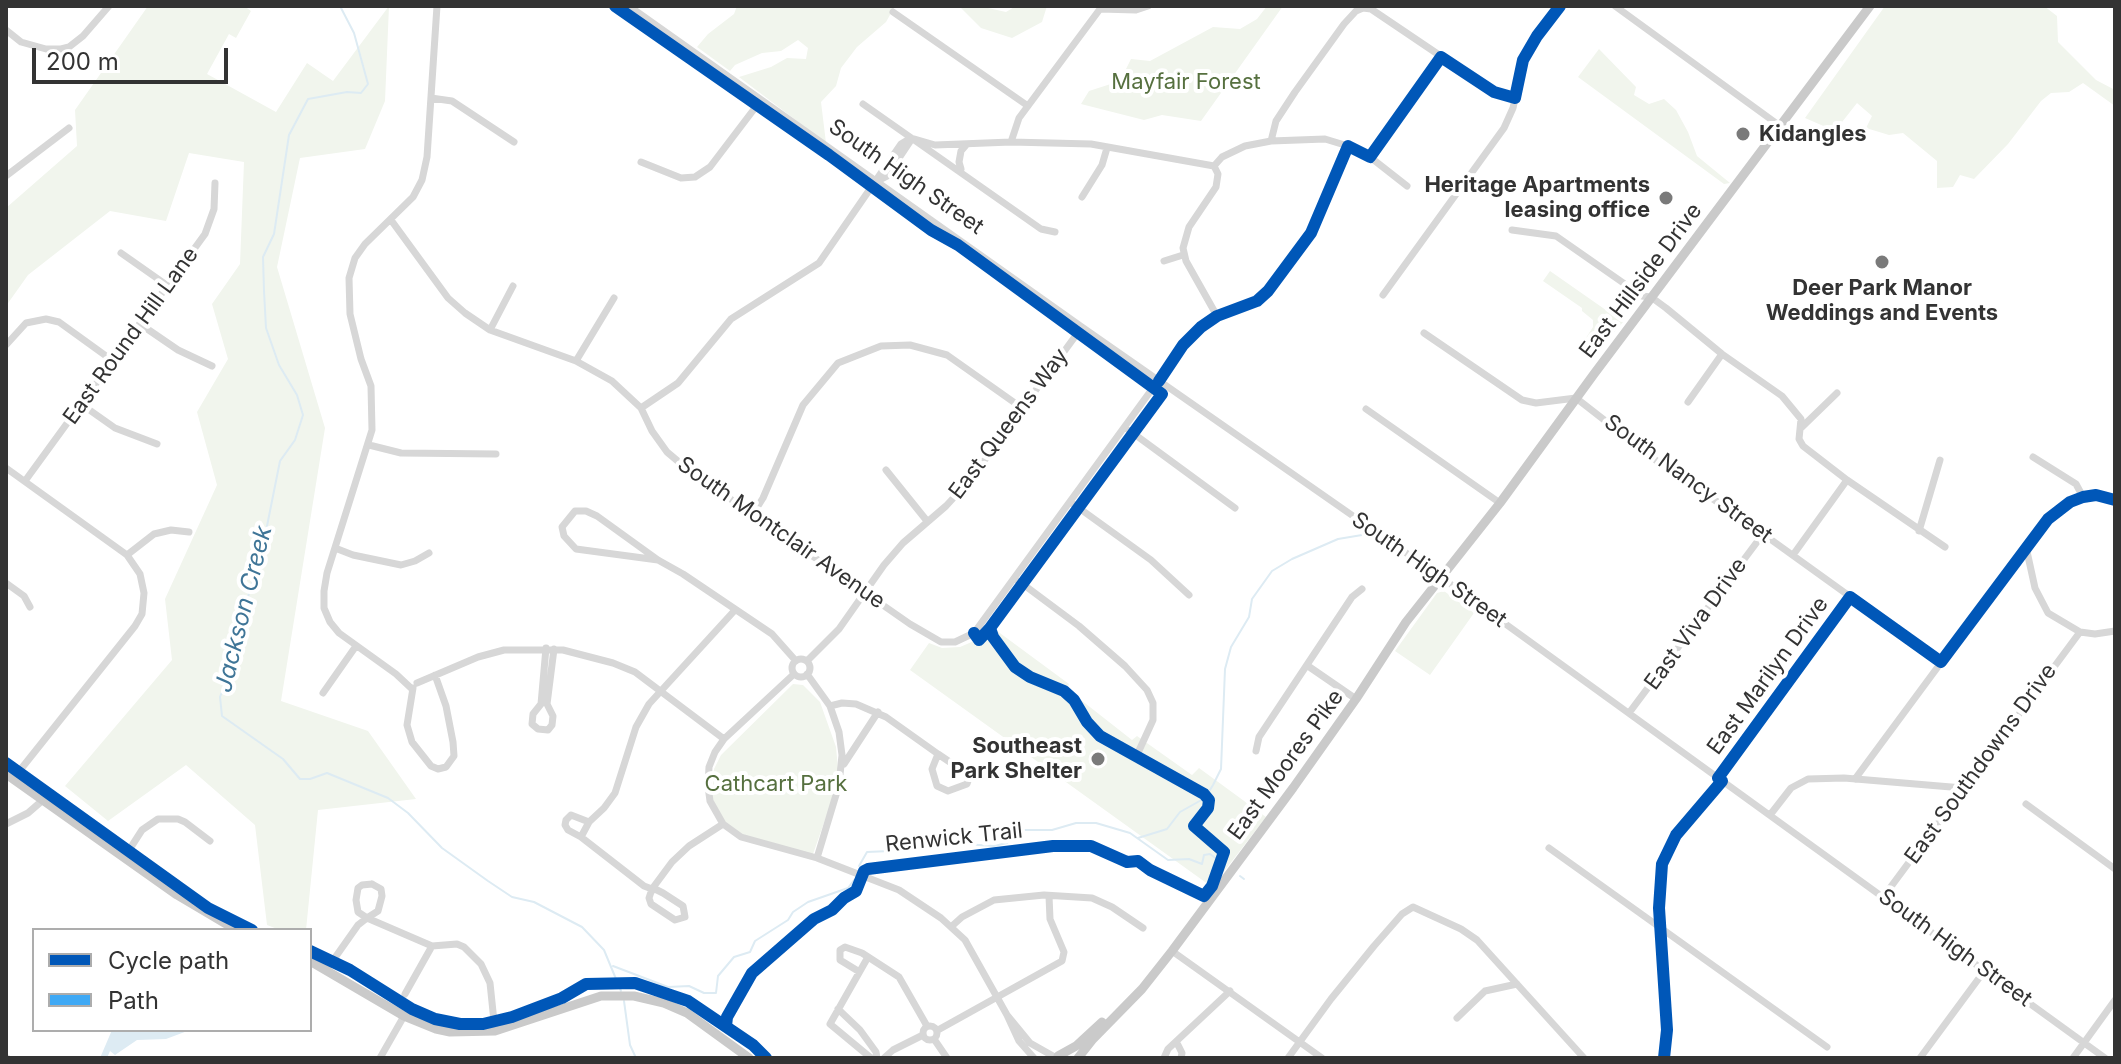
<!DOCTYPE html>
<html>
<head>
<meta charset="utf-8">
<style>
  body { margin:0 }
  #map { position:relative; width:2121px; height:1064px; overflow:hidden; background:#fff; font-family:Inter,sans-serif }
  canvas { display:block }
  .frame { position:absolute; inset:0; border:8px solid #333; pointer-events:none }
  .legend { position:absolute; left:32px; top:928px; width:280px; height:104px; box-sizing:border-box; background:#fff; border:2px solid #adadad; margin:0; padding:10px 14px; list-style:none; font-size:24px; color:#333 }
  .legend li { display:flex; align-items:center; gap:16px; height:40px }
  .legend b { width:40px; border:2px solid #adadad }
  .scale { position:absolute; left:32px; top:48px; width:196px; height:36px; box-sizing:border-box; border:4px solid #333; border-top:0; padding-left:10px; font-size:24px; line-height:28px; white-space:nowrap; color:#333; -webkit-text-stroke:6px #fff; paint-order:stroke }
</style>
</head>
<body>
<div id="map">
<canvas width="2121" height="1064"></canvas>
<div class="frame"></div>
<ul class="legend">
<li><b style="height:10px;background:#0057b8"></b>Cycle path</li>
<li><b style="height:10px;background:#3fa9f5"></b>Path</li>
</ul>
<div class="scale">200 m</div>
</div>
<script>
const g = document.querySelector('canvas').getContext('2d');
g.lineJoin = 'round';
function fillPath(path, color) {
  g.fillStyle = color;
  g.fill(path, 'evenodd');
}
function poly(rows) {
  const path = new Path2D();
  for (const r of rows) {
    if (r.length === 3) {
      path.moveTo(r[0] + r[2], r[1]);
      path.arc(r[0], r[1], r[2], 0, 2 * Math.PI);
      continue;
    }
    path.moveTo(r[0], r[1]);
    for (let i = 2; i < r.length; i += 2) path.lineTo(r[i], r[i + 1]);
  }
  return path;
}
function trace(path, color, width, dash) {
  g.strokeStyle = color;
  g.lineWidth = width;
  g.lineCap = dash ? 'butt' : 'round';
  g.setLineDash(dash || []);
  g.stroke(path);
}
function drawText(font, color, halo, rows, align = 'center') {
  g.font = font + ' Inter,sans-serif';
  g.lineWidth = 8;
  g.setLineDash([]);
  g.textBaseline = 'middle';
  g.strokeStyle = halo;
  g.fillStyle = color;
  for (const [text, x, y, turn = 0] of rows) {
    g.save();
    g.translate(x, y);
    g.rotate((+turn || 0) * Math.PI / 180);
    g.textAlign = isNaN(turn) ? turn : align;
    if (halo) g.strokeText(text, 0, 0);
    g.fillText(text, 0, 0);
    g.restore();
  }
}
fillPath(poly([
  [148,6,244,6,251,11,236,38,229,34,207,74,276,112,307,63,333,81,389,6,385,101,365,149,300,158,277,267,325,428,281,701,368,731,416,799,318,810,306,930,280,930,267,925,255,825,186,765,108,821,65,786,172,660,165,599,217,485,197,412,228,359,212,304,240,264,244,162,189,153,166,221,110,211,28,275,6,306,6,208,77,146,75,110],
  [737,6,895,6,886,22,857,47,841,68,836,86,821,102,826,143,739,77,771,67,787,58,806,59,808,48,798,40,781,51,762,53,735,65,730,71,697,47,708,34,734,14],
  [959,6,979,6,1006,12,1016,6,1047,6,1042,22,1012,38,981,28],
  [1267,6,1283,6,1201,121,1162,115,1144,120,1081,104,1089,91,1120,81,1131,59,1150,61,1213,27,1240,29,1257,19],
  [1885,6,2044,6,2057,16,2058,42,2096,80,2115,90,2115,106,2083,83,2069,92,2051,93,2041,101,2008,144,1974,179,1960,175,1953,187,1937,188,1937,161,1903,133,1889,135,1866,128,1872,116,1857,103,1835,131,1805,118],
  [1599,49,1636,87,1634,95,1649,104,1664,99,1676,110,1688,132,1697,156,1730,183,1724,184,1578,77],
  [1550,271,1623,322,1603,345,1593,346,1587,354,1582,351,1582,344,1593,327,1593,320,1582,311,1582,308,1543,281],
  [1444,591,1474,613,1430,675,1395,651,1437,593],
  [989,625,1069,684,1067,689,1132,740,1137,736,1192,775,1199,768,1266,817,1212,887,910,670,929,643,942,648,960,647,974,641],
  [793,684,803,685,820,702,836,747,838,769,832,800,813,854,741,835,725,823,712,798,714,769,721,755]
]), '#f1f5ed');
fillPath(poly([
  [112,1030,190,1030,166,1039,137,1040,115,1055,110,1051,107,1058,100,1058]
]), '#ddebf3');
trace(poly([
  [269,6,291,6],
  [340,6,354,33,368,84,361,93,347,92,308,99,289,135,274,234,263,257,264,291,266,328,279,365,297,395,303,415,295,440,280,461,263,546,242,617,236,656,220,697,222,716,283,759,300,779,310,779,327,773,388,798,408,813,442,848,488,881,512,897,534,902,582,927,604,950,621,991],
  [1138,838,1167,829,1180,812,1205,798,1213,785,1221,769,1225,669,1231,647,1249,617,1252,599,1272,571,1292,559,1338,539,1362,535],
  [859,866,867,852,912,850,964,844,994,846,1007,843,1020,830,1052,830,1076,823,1096,823,1130,833,1168,860,1189,859,1202,864,1204,855,1210,854,1217,859],
  [1240,876,1244,879],
  [613,966,668,987,689,986,704,993,716,993,718,976,734,957,750,952,755,941,788,920,793,912,808,902,848,888,854,880],
  [624,1001,630,1045,636,1058]
]), '#ddebf3', 2);
trace(poly([
  [629,6,1082,327,1442,578,2105,1058],
  [1615,6,1780,126],
  [1100,9,1136,10,1148,6],
  [893,12,1028,106],
  [6,30,21,42,46,49,61,49,69,47,83,36,109,6],
  [431,98,452,101,514,142],
  [863,104,1041,229,1055,232],
  [1271,141,1276,121,1295,92,1344,24,1356,11,1363,8,1371,9,1494,92,1515,98],
  [1792,141,1796,136],
  [1011,142,1091,144,1214,166,1222,157,1245,146,1271,141,1325,139,1348,146,1370,157,1407,186],
  [1370,157,1441,57],
  [641,162,681,178,695,177,710,167,761,100],
  [1214,166,1218,174,1216,187,1189,227,1183,248,1186,261,1217,316],
  [961,169,959,162,961,151,967,144],
  [6,176,69,128],
  [877,181,887,176,911,140],
  [1082,197,1102,165,1107,148],
  [391,220,448,298,465,313,490,330,576,361,612,381,641,408,652,431,667,452,686,468,910,624,941,642,955,642,974,633,1193,333,1217,316,1257,301,1279,279,1320,215,1348,146],
  [1512,230,1556,236,1642,296,1651,297,1666,308,1722,354,1782,396,1801,419,1799,439,1803,446,1847,480,1945,547],
  [121,253,168,286],
  [1164,261,1183,255],
  [1383,295,1504,128,1513,108,1523,60,1537,36,1560,6],
  [140,324,178,350,212,366],
  [490,330,513,286],
  [1424,333,1522,400,1536,403,1576,398,1662,465,1734,513,1941,662],
  [6,345,26,323,46,319,59,322,113,361],
  [576,361,614,298],
  [1688,402,1722,354],
  [81,404,115,428,157,444],
  [641,408,678,383,731,319,819,263,901,144,911,138,935,145,1011,142,1019,118,1100,9],
  [1366,409,1500,503],
  [1802,427,1837,393],
  [1126,428,1235,508],
  [369,445,401,453,496,454],
  [2033,457,2076,484,2083,497],
  [6,468,127,555,140,574,144,593,142,614,135,626,13,779],
  [886,470,927,521],
  [25,481,205,234,214,209,215,183],
  [1072,503,1151,560,1189,595],
  [753,514,763,498,803,405,838,363,881,346,910,345,947,355,1022,408],
  [1919,531,1940,460],
  [2026,547,2035,588,2048,613,2080,632,2095,634,2115,631],
  [335,548,353,555,401,565,415,561,429,553],
  [127,555,154,534,171,530,189,532],
  [1793,555,1847,480],
  [658,560,576,549,564,536,562,527,575,511,586,511,597,516,658,560,683,574,772,634,796,661],
  [1016,579,1079,626,1125,666,1147,690,1153,703,1153,720,1137,755],
  [6,583,24,596,30,607],
  [546,648,541,704,533,714,532,724,538,729,548,730,552,725,553,716,547,704,554,649],
  [801,668,9],
  [807,661,839,629,884,565,903,543,946,506,970,480,1082,327],
  [1308,666,1356,699],
  [794,674,724,739,715,752,709,767,708,786,710,801,723,824,741,837,817,858,899,890,941,918,965,940,1007,1015],
  [807,674,830,706,839,732,842,755,839,785,817,858],
  [417,683,478,657,504,650,563,650,613,663,635,672,724,739],
  [413,688,407,725,412,742,431,766,438,769,446,767,454,756,453,742,446,706,435,675],
  [412,689,396,674,339,633,330,622,324,608,324,591,327,573,372,430,371,386,361,359,350,314,349,278,355,258,365,244,413,197,422,180,427,157,437,6],
  [323,693,356,646],
  [830,706,842,703,856,704,886,717,938,754,966,773,969,778,967,784,948,791,937,786,932,769,938,754],
  [1629,713,1763,534],
  [1256,751,1259,737,1352,597,1362,589],
  [844,764,878,712],
  [1718,778,1850,597],
  [1855,779,2042,526,2063,508,2083,497,2096,495,2115,500],
  [2026,804,2115,869],
  [1770,815,1791,788,1808,779,1844,778,1963,788],
  [589,822,581,837,644,886,652,889,657,890,663,893,683,906,685,917,675,920,651,904,649,898,652,889,672,862,689,846,723,824],
  [6,824,28,813,43,800],
  [581,837,568,830,565,825,566,820,571,815,589,822,604,808,615,793,636,727,649,704,735,610],
  [1549,848,1827,1047],
  [124,858,142,830,158,819,178,819,185,822,210,841],
  [372,884,381,889,382,896,378,911,367,918,358,912,356,900,358,888,362,885,372,884],
  [1884,896,2080,632],
  [952,926,962,917,994,900,1044,895,1092,898,1112,907,1143,928],
  [1172,951,1322,1058],
  [868,957,830,1024,871,1058,877,1058],
  [327,969,358,925,367,918,432,946,457,944,464,947,481,964,490,983,495,1031],
  [858,971,840,960,840,950,845,947,862,953,899,977,927,1026],
  [405,994,432,946],
  [838,1009,860,1030,876,1052,877,1058],
  [1457,1018,1485,991,1517,984],
  [930,1033,7],
  [938,1030,1062,961,1064,952,1050,919,1049,896],
  [934,1039,947,1058],
  [1177,1043,1182,1053,1181,1058],
  [6,1058,7,1058],
  [380,1058,404,1016],
  [884,1058,893,1050,923,1035],
  [1034,1058,1019,1041,1007,1015,1030,1043,1053,1056],
  [1164,1058,1168,1049,1230,991],
  [1288,1058,1331,999,1374,946,1402,914,1413,907,1461,929,1477,940,1584,1058],
  [1664,1058,1667,1030,1659,908,1662,864,1676,835,1722,781],
  [1920,1058,1985,970],
  [2073,1058,2115,1000]
]), '#d7d7d7', 7);
trace(poly([
  [6,774,177,895,236,930],
  [310,961,404,1016,436,1029,450,1032,495,1031,601,996,634,996,664,1003,687,1013,749,1058],
  [1058,1056,1076,1046,1102,1022],
  [1078,1058,1093,1039,1142,989,1172,951,1293,788,1356,699,1406,622,1500,503,1594,374,1870,6]
]), '#cacaca', 9);
trace(poly([
  [1792,141,1796,136]
]), '#3fa9f5', 10, [20, 10]);
trace(poly([
  [615,6,829,155,931,230,958,245,1162,394,990,628,979,640,974,633],
  [1159,381,1183,345,1201,327,1217,316,1257,301,1268,291,1311,233,1348,146,1370,157,1441,57,1494,92,1515,98,1523,60,1537,36,1560,6],
  [6,763,208,908,252,930],
  [1718,778,1850,597,1941,662,2048,519,2070,502,2083,497,2096,495,2115,500],
  [310,951,350,970,412,1009,435,1019,460,1024,483,1024,512,1017,562,998,586,984,635,983,688,1001,753,1045,766,1058],
  [726,1026,727,1017,752,973,814,919,832,910,844,898,856,891,864,871,868,869,1053,846,1091,846,1127,862,1138,861,1150,870,1204,896,1212,886,1224,852,1194,826,1208,808,1209,800,1204,794,1100,736,1087,722,1074,700,1064,691,1030,677,1015,667,993,637,990,628],
  [1664,1058,1667,1030,1659,908,1662,864,1676,835,1722,781]
]), '#0057b8', 12);
for (const [x, y, r, color] of [
  [1743,134,8,"#7a7a7a"],
  [1666,198,8,"#7a7a7a"],
  [1882,262,8,"#7a7a7a"],
  [1098,759,8,"#7a7a7a"]
]) {
  const dot = new Path2D();
  dot.arc(x, y, r, 0, 2 * Math.PI);
  g.fillStyle = color;
  g.fill(dot);
  trace(dot, '#fff', 3);
}
drawText('22px', '#56703f', '#fff', [
  ["Mayfair Forest",1186,82],
  ["Cathcart Park",776,784]
]);
drawText('bold 22px', '#333', '#fff', [
  ["Kidangles",1759,134,"left"],
  ["Heritage Apartments",1650,185],
  ["leasing office",1650,210],
  ["Deer Park Manor",1882,288,"center"],
  ["Weddings and Events",1882,313,"center"],
  ["Southeast",1082,746],
  ["Park Shelter",1082,771]
], 'right');
drawText('22px', '#333', '#fff', [
  ["South High Street",906,177,35],
  ["East Hillside Drive",1641,281,-53],
  ["East Round Hill Lane",131,336,-54],
  ["East Queens Way",1009,424,-53],
  ["South Nancy Street",1688,479,36],
  ["South Montclair Avenue",781,533,35],
  ["South High Street",1429,570,35],
  ["East Viva Drive",1696,624,-54],
  ["East Marilyn Drive",1768,676,-54],
  ["East Southdowns Drive",1981,764,-54],
  ["East Moores Pike",1286,765,-54],
  ["Renwick Trail",954,838,-6],
  ["South High Street",1955,948,36]
]);
drawText('italic 24px', '#3f7597', '#fff', [
  ["Jackson Creek",244,609,-76]
]);
</script>
</body>
</html>
